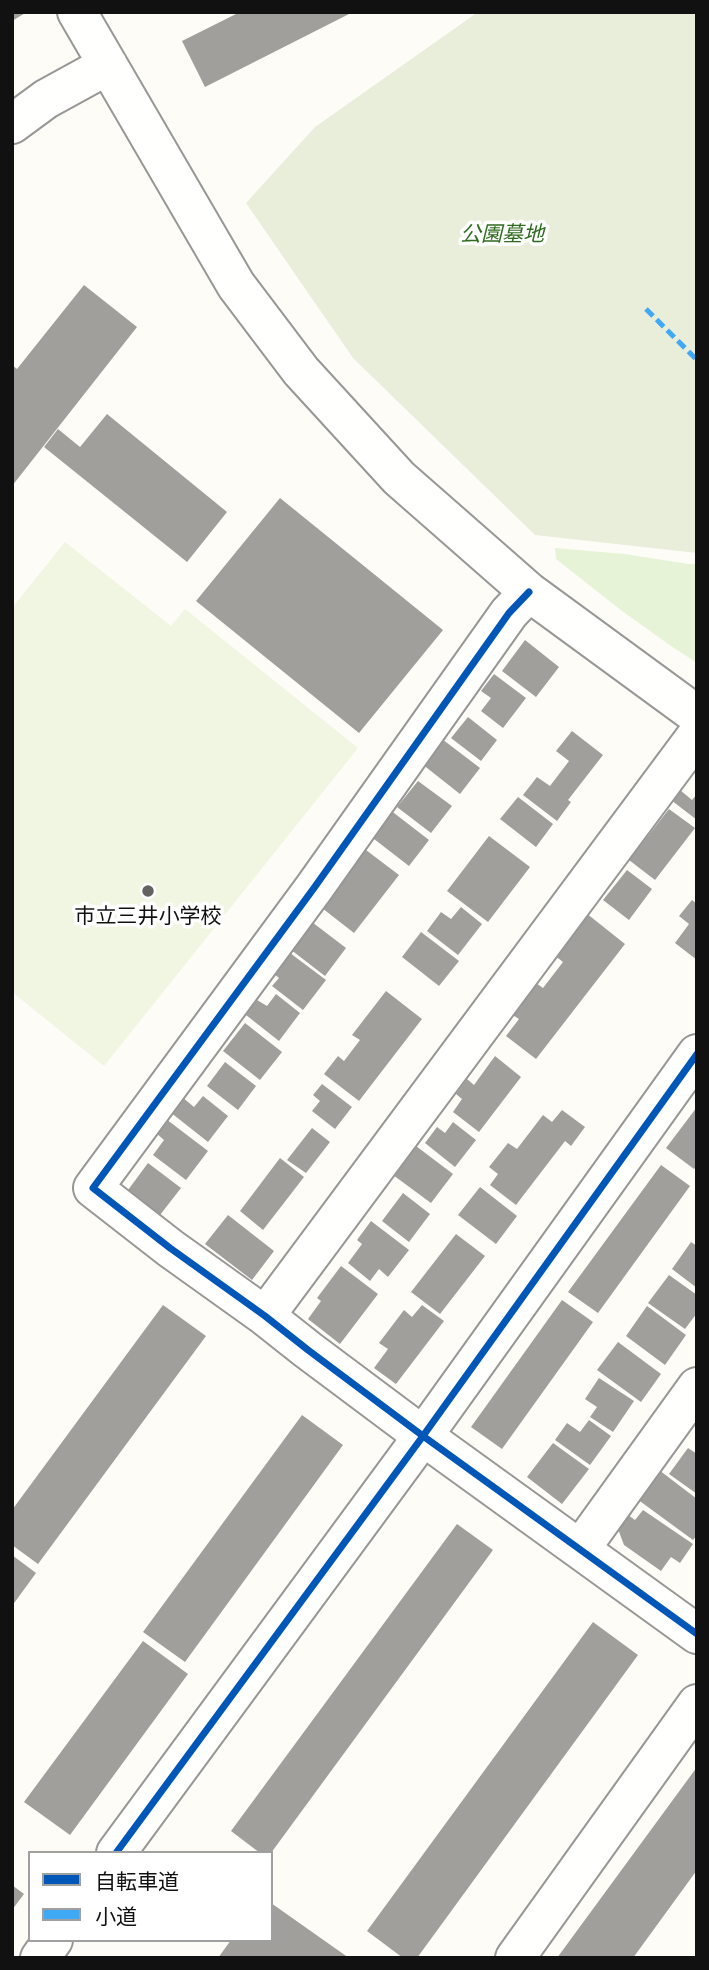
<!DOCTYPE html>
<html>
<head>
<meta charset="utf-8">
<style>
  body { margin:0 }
  #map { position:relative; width:709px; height:1970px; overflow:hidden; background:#fdfcf7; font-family:Georgia,"Noto Sans JP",serif }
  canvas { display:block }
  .frame { position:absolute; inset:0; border:14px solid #111; pointer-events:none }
  .legend { position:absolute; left:28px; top:1851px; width:245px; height:91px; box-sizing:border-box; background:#fff; border:2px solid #a0a0a0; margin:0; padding:9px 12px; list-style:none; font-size:21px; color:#111 }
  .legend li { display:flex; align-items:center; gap:14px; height:35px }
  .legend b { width:35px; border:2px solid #a0a0a0 }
</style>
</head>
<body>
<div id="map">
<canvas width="709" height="1970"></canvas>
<div class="frame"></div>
<ul class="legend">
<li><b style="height:9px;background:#0057b8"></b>自転車道</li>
<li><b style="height:9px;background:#3fa9f5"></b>小道</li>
</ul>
</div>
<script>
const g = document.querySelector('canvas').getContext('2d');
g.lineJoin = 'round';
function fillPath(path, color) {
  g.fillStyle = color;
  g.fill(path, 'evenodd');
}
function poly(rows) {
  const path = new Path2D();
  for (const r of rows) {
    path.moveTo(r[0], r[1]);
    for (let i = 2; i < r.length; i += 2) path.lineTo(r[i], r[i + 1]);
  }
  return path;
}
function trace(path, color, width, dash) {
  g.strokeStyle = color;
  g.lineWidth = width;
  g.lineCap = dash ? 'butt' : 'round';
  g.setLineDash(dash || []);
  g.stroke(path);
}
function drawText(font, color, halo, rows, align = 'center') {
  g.font = font + ' Georgia,"Noto Sans JP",serif';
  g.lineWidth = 7;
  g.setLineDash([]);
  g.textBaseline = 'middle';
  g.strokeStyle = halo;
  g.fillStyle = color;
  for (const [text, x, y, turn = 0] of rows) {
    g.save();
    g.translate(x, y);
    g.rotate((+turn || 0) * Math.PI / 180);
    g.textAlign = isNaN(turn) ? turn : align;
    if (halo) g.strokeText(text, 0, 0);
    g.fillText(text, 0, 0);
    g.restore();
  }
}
fillPath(poly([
  [555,548,625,554,688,564,697,564,697,663,671,646,622,611,556,559]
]), '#e7f3d7');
fillPath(poly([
  [478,12,697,12,697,553,535,535,353,358,246,203,315,127]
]), '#e9eedb');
fillPath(poly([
  [65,542,171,626,185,609,358,748,104,1066,12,992,12,608]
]), '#f0f6e1');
fillPath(poly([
  [12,12,27,12,12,21],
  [240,12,353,12,205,87,182,41],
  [84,285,137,327,12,486,12,365,17,369],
  [107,414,227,512,187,562,44,447,58,429,80,447],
  [280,498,443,630,359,733,196,601],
  [525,640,559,667,536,697,502,671],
  [494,674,526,698,503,728,481,711,491,698,481,691],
  [468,717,497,740,481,761,451,738],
  [572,731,603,755,568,800,571,802,557,821,523,795,537,777,550,786,569,761,556,751],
  [442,739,480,768,460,794,422,764],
  [418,781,452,806,431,833,397,807],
  [680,790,692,800,697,794,697,820,671,800],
  [518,797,553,824,536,847,500,819],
  [385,806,429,840,409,866,365,832],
  [669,809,695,828,655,880,629,860],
  [489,836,530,867,488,922,447,891],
  [366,850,399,875,354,933,322,908],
  [627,870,652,889,629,920,603,900],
  [692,900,697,904,697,960,675,943,689,924,679,916],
  [461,907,482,924,458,955,427,931,441,912,451,919],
  [586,913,625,944,536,1059,506,1036,519,1019,511,1014,536,983,543,988,563,962,554,955],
  [308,919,346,948,325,976,286,946],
  [421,932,459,961,439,986,402,957],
  [290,953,326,980,303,1010,272,986,279,978,274,974],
  [386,991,422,1019,359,1101,324,1074,338,1056,344,1061,360,1040,352,1035],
  [276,994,300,1013,279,1041,246,1015,257,1000,267,1006],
  [245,1023,282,1052,260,1080,223,1051],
  [495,1056,521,1077,479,1132,453,1112,462,1099,456,1094,467,1079,474,1085],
  [225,1062,256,1086,238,1110,207,1086],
  [322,1084,352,1107,335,1129,312,1111,320,1101,313,1095],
  [203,1096,228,1116,208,1142,170,1112,182,1097,194,1107],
  [697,1107,697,1166,694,1169,666,1148],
  [562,1110,585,1127,571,1146,565,1141,516,1205,490,1185,498,1174,489,1167,508,1143,517,1149,543,1115,552,1122],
  [166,1119,208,1151,186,1180,153,1155,164,1140,156,1133],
  [453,1122,476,1140,455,1167,425,1143,437,1127,445,1133],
  [312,1128,330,1142,306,1173,287,1160],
  [416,1146,453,1174,431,1203,393,1175],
  [280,1158,304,1177,263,1230,240,1211],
  [148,1163,181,1188,160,1215,128,1190],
  [661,1165,690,1186,598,1313,568,1292],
  [480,1187,517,1216,496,1244,458,1215],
  [403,1193,430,1214,409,1242,382,1221],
  [228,1215,274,1251,252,1280,205,1244],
  [371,1221,409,1250,388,1277,379,1269,370,1281,348,1263,362,1244,357,1240],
  [456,1234,485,1256,440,1314,411,1292],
  [691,1242,697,1246,697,1288,672,1269],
  [341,1266,378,1294,340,1344,308,1319,321,1301,317,1298],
  [669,1275,697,1295,697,1313,685,1329,648,1303],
  [562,1300,593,1322,502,1449,471,1427],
  [163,1305,206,1336,38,1564,12,1545,12,1510],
  [422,1305,444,1321,396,1384,374,1368,388,1349,379,1343,404,1310,412,1317],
  [647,1306,686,1335,665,1365,626,1336],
  [618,1342,661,1374,641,1402,597,1370],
  [599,1378,634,1401,613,1432,590,1417,597,1407,585,1399],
  [302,1415,343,1445,185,1662,143,1632],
  [589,1420,611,1436,590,1465,555,1440,567,1423,580,1432],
  [553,1443,589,1469,562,1504,527,1477],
  [688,1448,697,1454,697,1494,669,1474],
  [659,1470,697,1499,697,1535,693,1540,637,1499],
  [643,1510,693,1544,680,1563,671,1557,661,1571,624,1545,618,1529,628,1515,635,1520],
  [457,1524,493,1550,271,1853,260,1853,231,1831],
  [12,1555,36,1573,12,1606],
  [593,1622,638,1655,417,1958,403,1958,367,1931],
  [143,1641,188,1674,70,1835,24,1802],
  [697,1767,697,1870,633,1958,557,1958],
  [12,1885,24,1894,12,1910],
  [271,1903,349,1958,218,1958,231,1940,271,1940]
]), '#a19f9c');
const minor = poly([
  [77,12,236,285,301,371,399,478,529,592,697,715],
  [12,124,46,99,108,65],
  [529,592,509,613,314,888,93,1188,170,1248,265,1316,308,1350,423,1436,697,1634],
  [265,1316,697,735],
  [581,1548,697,1387],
  [116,1853,423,1436,697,1054],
  [40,1958,53,1940],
  [515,1958,697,1704]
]);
trace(minor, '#979795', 42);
trace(minor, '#fffffe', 38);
trace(poly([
  [646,309,697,360]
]), '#3fa9f5', 5, [10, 5]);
trace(poly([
  [529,592,509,613,314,888,93,1188,170,1248,265,1316,308,1350,423,1436,697,1634],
  [116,1853,423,1436,697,1054]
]), '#0057b8', 7);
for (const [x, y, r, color] of [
  [148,891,7,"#646362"]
]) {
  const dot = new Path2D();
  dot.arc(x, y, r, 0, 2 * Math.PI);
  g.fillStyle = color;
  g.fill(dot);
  trace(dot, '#fff', 2.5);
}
drawText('italic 21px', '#2f6b1f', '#fff', [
  ["公園墓地",502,233]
]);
drawText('21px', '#111', '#fff', [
  ["市立三井小学校",148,915]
]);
</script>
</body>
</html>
